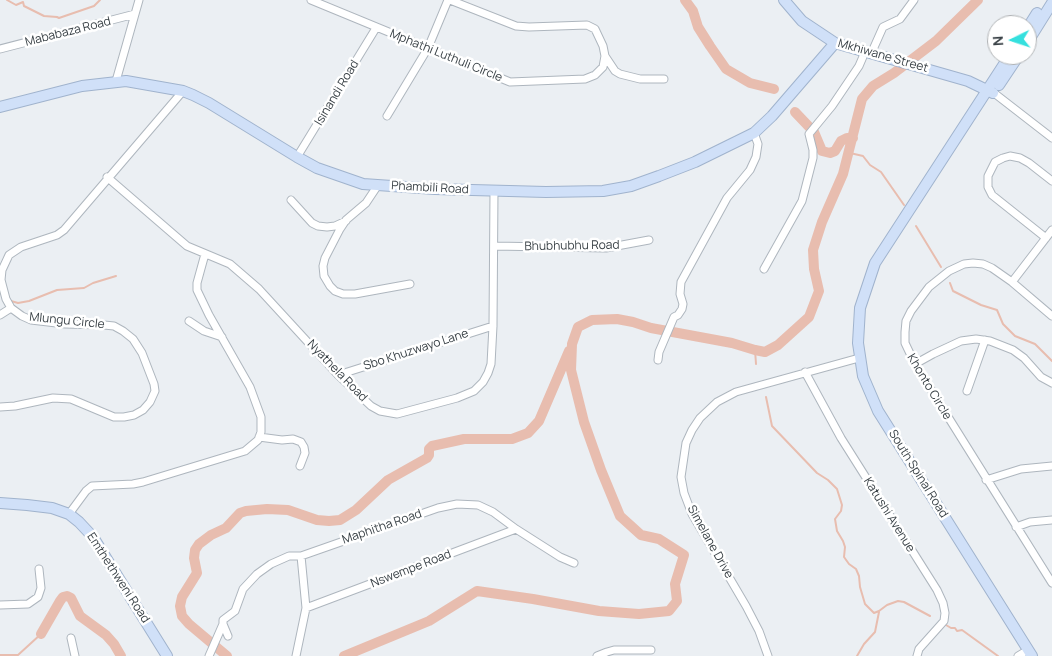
<!DOCTYPE html>
<html>
<head>
<meta charset="utf-8">
<style>
  body { margin:0 }
  #map { position:relative; width:1052px; height:656px; overflow:hidden; background:#ebeff3; font-family:Manrope,sans-serif }
  canvas { display:block }
  .north { position:absolute; left:987px; top:15px; width:50px; height:50px; box-sizing:border-box; background:#fff; border:1px solid #b0b3b5; border-radius:50%; rotate:266deg; font-size:14px; font-weight:700; line-height:20px; text-align:center; color:#394146 }
  .north::after { content:''; display:block; margin:auto; width:18px; height:22px; background:#35e0de; clip-path:polygon(50% 0,100% 100%,50% 72%,0 100%) }
</style>
</head>
<body>
<div id="map">
<canvas width="1052" height="656"></canvas>
<div class="north">N</div>
</div>
<script>
const g = document.querySelector('canvas').getContext('2d');
g.lineJoin = 'round';
function poly(rows) {
  const path = new Path2D();
  for (const r of rows) {
    path.moveTo(r[0], r[1]);
    for (let i = 2; i < r.length; i += 2) path.lineTo(r[i], r[i + 1]);
  }
  return path;
}
function trace(path, color, width, dash) {
  g.strokeStyle = color;
  g.lineWidth = width;
  g.lineCap = dash ? 'butt' : 'round';
  g.setLineDash(dash || []);
  g.stroke(path);
}
function drawText(font, color, halo, rows, align = 'center') {
  g.font = font + ' Manrope,sans-serif';
  g.lineWidth = 5;
  g.setLineDash([]);
  g.textBaseline = 'middle';
  g.strokeStyle = halo;
  g.fillStyle = color;
  for (const [text, x, y, turn = 0] of rows) {
    g.save();
    g.translate(x, y);
    g.rotate((+turn || 0) * Math.PI / 180);
    g.textAlign = isNaN(turn) ? turn : align;
    if (halo) g.strokeText(text, 0, 0);
    g.fillText(text, 0, 0);
    g.restore();
  }
}
trace(poly([
  [7,0,16,5,23,2,24,6,44,16,57,17,59,18,94,6,100,0],
  [850,153,863,156,870,165,881,172,904,205],
  [916,226,941,267],
  [950,283,953,291,981,305,997,310,1003,324,1015,336,1035,344,1052,361],
  [11,301,18,303,29,301,57,290,84,288,93,283,116,276],
  [755,350,756,364],
  [766,397,772,426,817,473,828,480,837,489,842,505,841,511,835,519,837,531,843,541,845,547,844,557,849,564,856,569,859,576,860,587,865,604,874,613,879,611,887,605,898,601,904,602,930,616],
  [946,625,951,628,955,628,957,631,962,630,998,656],
  [0,655,18,655,41,634],
  [857,656,864,644,875,632,879,612]
]), '#e8bdaf', 2);
trace(poly([
  [685,0,693,11,698,27,710,46,726,69,750,83,774,89],
  [795,112,814,132,822,151,830,153,835,151,841,141,847,138,853,138],
  [41,634,60,601,63,597,67,596,71,598,80,616,106,635,114,644,121,656],
  [227,656,189,624,182,616,180,606,182,597,197,573,194,558,195,550,199,544,211,535,226,528,240,513,246,511,267,509,288,510,317,520,329,521,340,520,356,510,388,480,427,458,429,455,429,449,432,446,464,439,512,439,528,433,539,421,569,351],
  [344,656,429,621,477,591,533,599,599,611,639,614,669,611,677,601,675,584,684,555,659,539,641,535,620,516,601,470,584,422,571,370,572,344,578,327,592,320,617,319,633,322,651,328,732,343,755,350,765,352,778,345,809,317,819,291,814,269,813,250,822,222,843,174,862,99,873,86,894,73,936,41,978,0]
]), '#e8bdaf', 10);
const street = poly([
  [311,0,510,82,585,79,595,75,603,67,605,56,603,46,595,29,587,25,529,27,516,26,450,0],
  [0,49,135,14],
  [871,54,883,27,900,19,914,0],
  [605,56,615,71,620,74,640,79,664,79],
  [116,81,139,0],
  [994,93,1052,138],
  [387,116,428,48,448,0],
  [297,157,376,28],
  [107,177,187,246,230,264,259,289,338,375,371,406,380,411,397,414,457,398,474,391,483,382,488,373,491,364,493,326,494,191],
  [378,185,366,203,346,220,340,229,325,258,323,266,324,276,330,286,335,291,343,294,355,294,410,284],
  [291,200,312,223,318,226,327,227,335,226,346,221],
  [1046,238,992,195,988,187,988,176,995,162,1003,158,1010,156,1020,158,1029,163,1052,181],
  [494,246,606,248,649,240],
  [764,269,802,201,813,158,813,150,809,134,832,106,859,66,865,52],
  [1012,282,1052,230],
  [0,315,11,308],
  [1052,316,1012,282,992,268,983,264,973,263,964,264,949,271,929,287,911,311,906,321,905,332,905,343,915,364,1052,583],
  [189,321,204,331,222,337],
  [658,360,659,352,674,317,678,315,682,309,683,304,680,294,681,282,727,198,750,170,756,157,758,144,754,133],
  [915,364,933,354,961,341,976,339,990,341,1013,350,1024,358,1041,377,1052,383],
  [805,372,841,438,937,590,943,603,945,613,944,621,919,649,917,656],
  [338,375,493,326],
  [967,391,985,340],
  [0,407,15,406,53,398,71,399,114,417,124,417,134,415,143,410,150,402,155,391,154,384,142,353,133,339,123,331,114,326,104,325,65,324,31,320,22,316,11,308,6,299,1,280,2,270,9,255,21,247,57,235,64,230,183,91],
  [259,437,282,440,293,439,301,442,304,447,305,453,300,466],
  [986,480,1021,469,1052,466],
  [69,514,86,491,92,486,133,484,143,482,245,451,258,440,261,432,261,417,250,387,209,315,197,290,197,283,205,254],
  [1016,527,1030,522,1052,520],
  [0,605,28,604,38,597,41,588,39,569],
  [306,608,516,529],
  [228,636,223,624,223,620,235,611,243,589,257,574,271,564,289,556,301,556,438,508,457,504,478,505,493,512,516,529,560,557,574,563],
  [71,638,75,656],
  [209,656,223,624],
  [296,656,306,608,301,556],
  [597,656,607,652,614,650,651,650],
  [768,656,759,631,746,606,692,514,684,493,681,477,686,443,692,430,700,418,717,402,736,392,859,358],
  [1018,656,1028,650]
]);
const secondary = poly([
  [784,0,802,21,835,43,968,81,993,93],
  [1027,29,1037,13],
  [1027,43,1052,3],
  [1010,55,875,263,860,308,858,343,863,376,878,411,1032,656],
  [999,85,1019,55],
  [0,107,82,86,126,81,183,91,193,95,209,103,297,157,317,168,363,184,435,189,546,192,603,191,631,186,659,176,695,162,754,133,772,116,835,43],
  [0,503,27,505,52,508,69,514,79,522,93,537,167,656]
]);
trace(street, '#aeb6be', 9);
trace(secondary, '#a0b3cd', 12);
trace(street, '#fff', 7);
trace(secondary, '#d0e0f8', 10);
drawText('12px', '#394146', '#fff', [
  ["Mababaza Road",68,32,-14],
  ["Mphathi Luthuli Circle",446,56,22],
  ["Mkhiwane Street",883,56,16],
  ["Isinandi Road",337,93,-59],
  ["Phambili Road",430,188,3],
  ["Bhubhubhu Road",572,246,-1],
  ["Mlungu Circle",67,321,6],
  ["Sbo Khuzwayo Lane",416,350,-18],
  ["Nyathela Road",337,371,46],
  ["Khonto Circle",929,387,59],
  ["South Spinal Road",918,474,58],
  ["Katushi Avenue",889,515,58],
  ["Maphitha Road",382,527,-19],
  ["Simelane Drive",710,542,61],
  ["Nswempe Road",411,569,-21],
  ["Emthethweni Road",118,578,57]
]);
</script>
</body>
</html>
